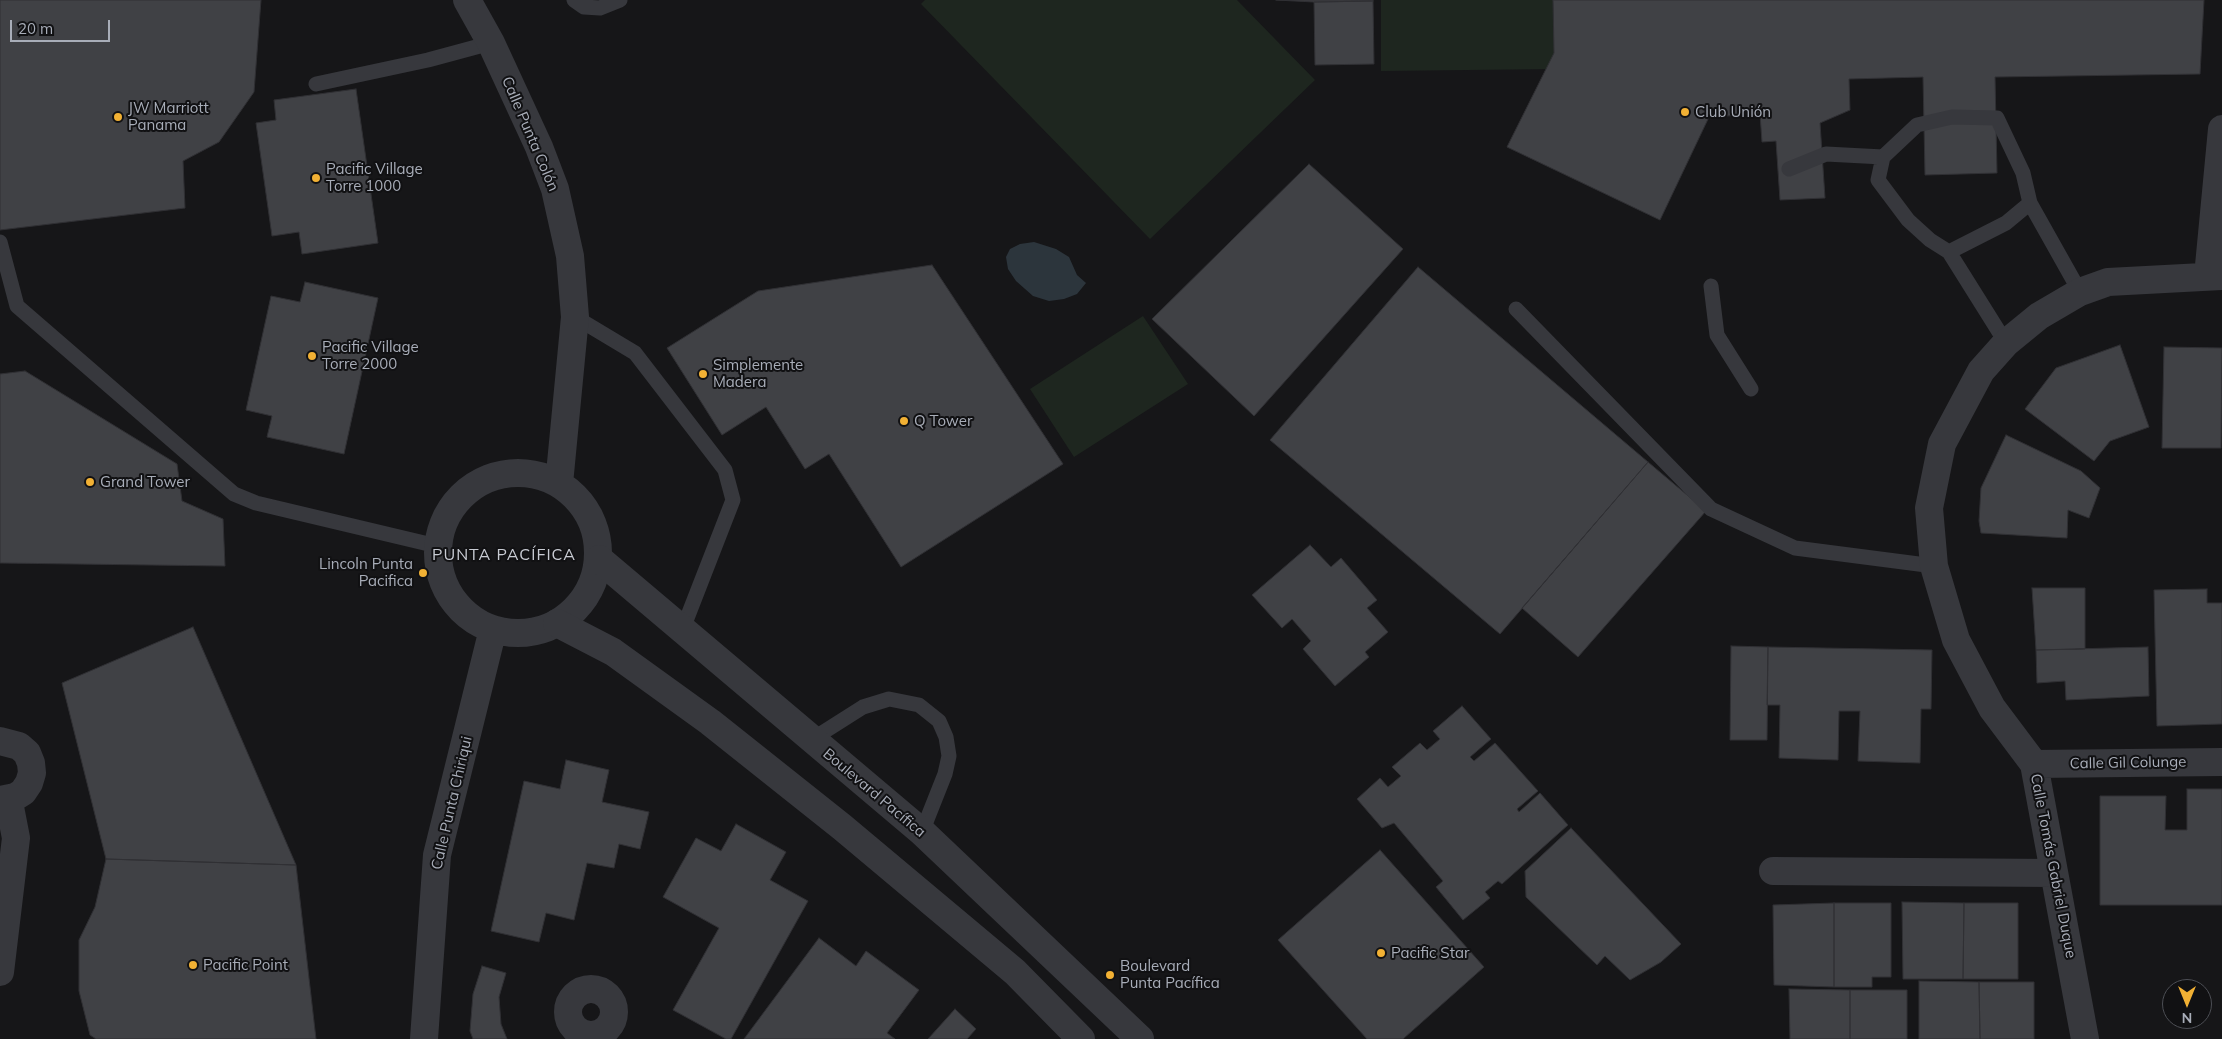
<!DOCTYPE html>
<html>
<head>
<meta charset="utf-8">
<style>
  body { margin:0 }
  #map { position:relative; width:2222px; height:1039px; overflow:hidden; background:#161618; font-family:Mulish,sans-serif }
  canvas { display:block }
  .north { position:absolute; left:2162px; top:979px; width:50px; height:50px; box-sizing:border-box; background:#111113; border:1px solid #4d4f55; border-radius:50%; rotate:180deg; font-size:14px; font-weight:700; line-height:20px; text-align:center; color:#a8adb8 }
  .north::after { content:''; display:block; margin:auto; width:18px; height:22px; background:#f2b134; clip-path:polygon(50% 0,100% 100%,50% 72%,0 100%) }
  .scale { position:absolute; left:10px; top:20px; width:100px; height:22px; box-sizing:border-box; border:2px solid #a8adb8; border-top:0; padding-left:6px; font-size:15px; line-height:18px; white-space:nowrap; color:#a8adb8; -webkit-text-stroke:4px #111113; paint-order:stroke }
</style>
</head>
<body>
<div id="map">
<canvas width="2222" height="1039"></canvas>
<div class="north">N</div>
<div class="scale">20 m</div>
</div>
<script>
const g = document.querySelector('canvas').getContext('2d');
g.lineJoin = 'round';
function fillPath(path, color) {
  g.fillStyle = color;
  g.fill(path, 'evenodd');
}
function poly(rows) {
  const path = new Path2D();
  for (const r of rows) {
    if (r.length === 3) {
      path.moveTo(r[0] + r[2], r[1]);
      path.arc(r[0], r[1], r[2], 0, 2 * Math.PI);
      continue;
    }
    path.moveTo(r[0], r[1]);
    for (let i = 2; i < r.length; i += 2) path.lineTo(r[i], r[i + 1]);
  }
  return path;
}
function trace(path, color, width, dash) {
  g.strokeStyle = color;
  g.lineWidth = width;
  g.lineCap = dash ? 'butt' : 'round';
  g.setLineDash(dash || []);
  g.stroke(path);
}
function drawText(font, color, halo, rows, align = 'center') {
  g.font = font + ' Mulish,sans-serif';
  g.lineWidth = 4;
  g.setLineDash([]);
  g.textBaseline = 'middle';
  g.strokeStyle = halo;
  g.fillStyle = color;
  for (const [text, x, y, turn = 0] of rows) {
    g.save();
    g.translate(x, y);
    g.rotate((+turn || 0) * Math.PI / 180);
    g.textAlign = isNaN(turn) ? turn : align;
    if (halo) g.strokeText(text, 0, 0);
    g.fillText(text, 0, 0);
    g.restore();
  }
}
fillPath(poly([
  [925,0,1237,0,1315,80,1150,239,921,4],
  [1381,0,1553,0,1556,69,1381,71],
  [1143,316,1188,384,1074,457,1030,389]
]), '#1e261f');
fillPath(poly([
  [1034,242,1056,249,1069,257,1077,275,1086,283,1077,294,1064,299,1049,301,1033,296,1016,281,1008,269,1006,257,1010,249,1020,244]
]), '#2c353c');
const building = poly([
  [0,0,261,0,254,92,219,142,183,161,185,208,0,230,0,0],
  [1276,0,1373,0,1373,1,1314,2,1276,0],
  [1553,0,2204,0,2200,74,1995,77,1997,173,1925,175,1923,77,1849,79,1850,110,1820,123,1825,198,1780,200,1776,141,1762,142,1760,114,1709,117,1660,220,1507,147,1554,53,1553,0],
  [1373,1,1374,64,1315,65,1314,2,1373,1],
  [356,89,378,243,302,254,299,232,272,236,256,123,276,120,274,100,356,89],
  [1309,164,1403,249,1254,416,1152,319,1309,164],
  [932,265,1063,464,901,567,829,454,805,469,766,407,722,435,667,348,758,291,932,265],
  [1418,267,1648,462,1500,634,1270,440,1418,267],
  [305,282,378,298,344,454,267,437,272,416,246,410,271,296,300,302,305,282],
  [2120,345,2149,427,2110,441,2094,461,2025,409,2056,368,2120,345],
  [2164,347,2222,348,2221,448,2162,448,2164,347],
  [25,371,177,464,182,501,223,519,225,566,0,563,0,374,25,371],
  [2006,435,2081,471,2100,488,2089,518,2068,510,2067,538,1981,533,1979,521,1981,488,2006,435],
  [1648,462,1706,511,1578,657,1522,608,1648,462],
  [1310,545,1331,567,1341,558,1377,600,1367,608,1388,632,1365,652,1369,657,1335,686,1303,649,1311,641,1292,619,1282,628,1252,595,1310,545],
  [2032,588,2085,588,2085,649,2036,650,2032,588],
  [2207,589,2207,603,2222,603,2222,724,2157,726,2154,590,2207,589],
  [193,627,296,865,106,859,62,683,193,627],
  [1731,646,1768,647,1767,740,1730,740,1731,646],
  [1768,647,1932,650,1931,709,1921,709,1920,763,1858,761,1860,711,1839,711,1838,760,1779,758,1780,705,1767,705,1768,647],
  [2148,647,2149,696,2066,700,2065,681,2037,683,2036,650,2148,647],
  [1462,706,1491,739,1470,757,1474,761,1495,743,1538,791,1517,809,1519,812,1540,793,1568,825,1502,884,1498,881,1485,892,1490,898,1463,920,1436,887,1443,881,1394,823,1382,828,1357,799,1380,778,1388,787,1401,776,1392,767,1420,743,1427,750,1440,739,1433,731,1462,706],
  [566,760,609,770,602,802,649,812,640,849,619,844,614,868,587,863,574,920,546,913,539,942,491,931,524,781,560,789,566,760],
  [2187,789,2222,789,2222,905,2100,905,2100,796,2166,796,2165,830,2187,830,2187,789],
  [736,824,786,852,770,880,808,901,731,1039,726,1039,673,1010,719,928,663,897,696,838,721,851,736,824],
  [1571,828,1681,944,1661,962,1630,980,1605,956,1597,965,1526,897,1525,871,1571,828],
  [1380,850,1484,967,1403,1039,1367,1039,1278,940,1380,850],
  [106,859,296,865,316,1039,96,1039,90,1035,79,991,79,940,95,907,106,859],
  [1902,902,1964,903,1963,979,1903,979,1902,902],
  [1834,903,1834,987,1774,985,1773,905,1834,903],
  [1834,903,1891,903,1891,977,1872,977,1872,987,1834,987,1834,903],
  [1964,903,2018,903,2018,979,1963,979,1964,903],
  [819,938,856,966,866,951,919,990,887,1033,895,1039,744,1039,819,938],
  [482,966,506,973,499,997,501,1024,507,1039,473,1039,470,1031,473,994,482,966],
  [1919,981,1979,982,1980,1039,1919,1039,1919,981],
  [1979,982,2034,982,2034,1039,1980,1039,1979,982],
  [1789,989,1850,990,1850,1039,1790,1039,1789,989],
  [1850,990,1907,990,1907,1039,1850,1039,1850,990],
  [955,1009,976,1029,967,1039,928,1039,955,1009]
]);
fillPath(building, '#404145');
trace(building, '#303034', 1);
trace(poly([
  [574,0,584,7,600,8,620,0],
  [316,84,428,60,491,43],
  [1789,169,1826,154,1883,157],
  [2030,203,2006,223,1949,252,1930,240,1908,220,1878,180,1883,157,1917,125,1952,117,1997,118,2023,173,2030,203,2080,292],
  [0,242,17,306,234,494,256,503,437,546],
  [1949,252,2006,343],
  [1711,286,1717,335,1751,389],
  [1516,309,1711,509,1795,548,1934,566],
  [575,317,635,353,725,470,733,500,682,631],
  [811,740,863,707,889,699,919,705,939,721,946,737,949,756,945,774,922,832]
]), '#37383d', 15);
trace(poly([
  [467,0,491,43,539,147,555,189,570,256,575,317,559,484],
  [2208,276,2222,129],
  [518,553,80],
  [0,741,19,746,27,753,31,763,32,773,29,783,23,792,15,797,0,800],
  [2034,764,2222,762],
  [1773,871,2054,873],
  [0,972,16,838,9,802,5,800],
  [591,1012,23],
  [424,1039,437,855,493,629],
  [2085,1039,2034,764,1992,708,1956,640,1934,566,1929,508,1942,444,1981,371,2006,343,2039,316,2080,292,2108,282,2222,276]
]), '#37383d', 28);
trace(poly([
  [599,559,922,832,1140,1039],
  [557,623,613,652,710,722,842,827,1015,972,1081,1039]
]), '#37383d', 28);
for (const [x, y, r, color] of [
  [1685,112,5,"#f2b134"],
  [118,117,5,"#f2b134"],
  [316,178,5,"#f2b134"],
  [312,356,5,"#f2b134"],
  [703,374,5,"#f2b134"],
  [904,421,5,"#f2b134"],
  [90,482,5,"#f2b134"],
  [423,573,5,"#f2b134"],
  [1381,953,5,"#f2b134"],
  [193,965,5,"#f2b134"],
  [1110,975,5,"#f2b134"]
]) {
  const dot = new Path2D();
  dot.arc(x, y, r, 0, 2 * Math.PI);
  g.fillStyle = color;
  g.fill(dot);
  trace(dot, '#111113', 2);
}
drawText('15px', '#a8adb8', '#111113', [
  ["JW Marriott",128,108],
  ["Panama",128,125],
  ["Club Unión",1695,112],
  ["Pacific Village",326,169],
  ["Torre 1000",326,186],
  ["Pacific Village",322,347],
  ["Torre 2000",322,364],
  ["Simplemente",713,365],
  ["Madera",713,382],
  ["Q Tower",914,421],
  ["Grand Tower",100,482],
  ["Lincoln Punta",413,564,"right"],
  ["Pacifica",413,581,"right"],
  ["Pacific Star",1391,953],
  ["Pacific Point",203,965],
  ["Boulevard",1120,966],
  ["Punta Pacífica",1120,983]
], 'left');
drawText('15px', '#a8adb8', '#111113', [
  ["Calle Punta Colón",530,134,67],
  ["Calle Gil Colunge",2128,763,-1],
  ["Boulevard Pacífica",874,793,40],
  ["Calle Punta Chiriqui",452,803,-77],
  ["Calle Tomás Gabriel Duque",2053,866,79]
]);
g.letterSpacing = '1px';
drawText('16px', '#c9ccd4', '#111113', [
  ["PUNTA PACÍFICA",504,555]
]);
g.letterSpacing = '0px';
</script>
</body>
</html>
